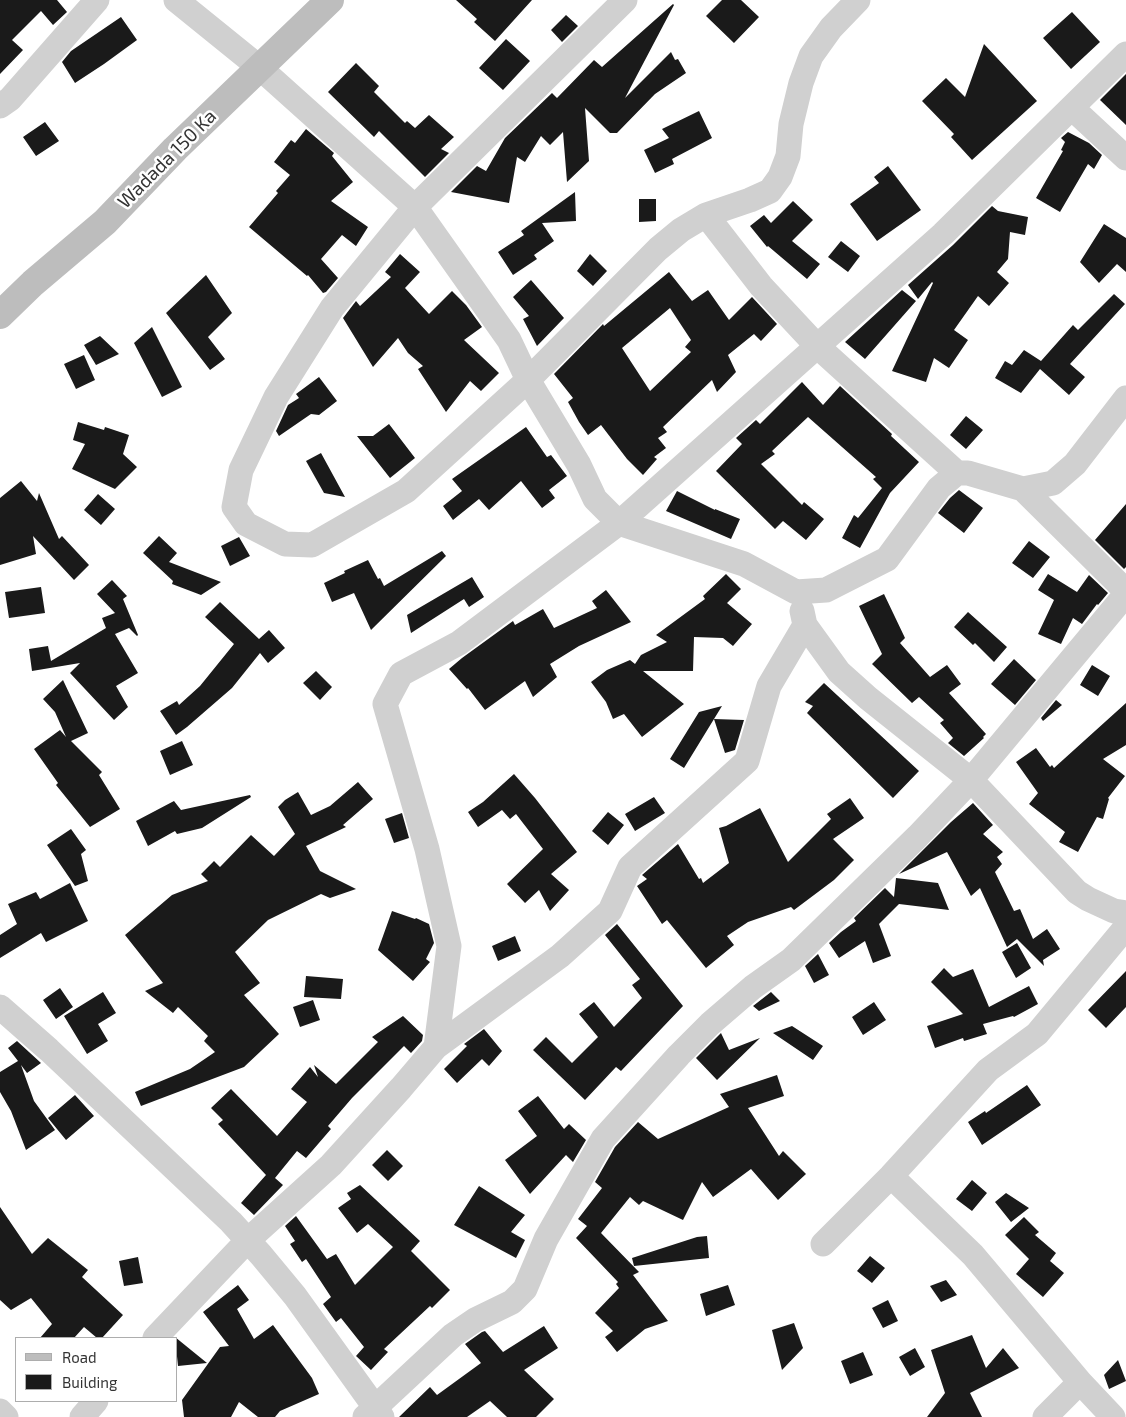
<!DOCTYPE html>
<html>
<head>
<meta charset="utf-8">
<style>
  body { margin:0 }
  #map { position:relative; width:1126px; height:1417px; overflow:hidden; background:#fff; font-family:"Exo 2",sans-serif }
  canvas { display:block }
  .legend { position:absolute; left:15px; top:1337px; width:162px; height:65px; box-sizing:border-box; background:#fff; border:1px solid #adadad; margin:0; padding:6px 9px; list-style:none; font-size:15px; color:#333 }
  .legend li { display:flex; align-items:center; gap:10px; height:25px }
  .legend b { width:25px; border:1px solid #adadad }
</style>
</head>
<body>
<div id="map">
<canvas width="1126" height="1417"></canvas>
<ul class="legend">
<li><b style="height:6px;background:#bdbdbd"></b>Road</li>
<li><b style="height:14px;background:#1a1a1a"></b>Building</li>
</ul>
</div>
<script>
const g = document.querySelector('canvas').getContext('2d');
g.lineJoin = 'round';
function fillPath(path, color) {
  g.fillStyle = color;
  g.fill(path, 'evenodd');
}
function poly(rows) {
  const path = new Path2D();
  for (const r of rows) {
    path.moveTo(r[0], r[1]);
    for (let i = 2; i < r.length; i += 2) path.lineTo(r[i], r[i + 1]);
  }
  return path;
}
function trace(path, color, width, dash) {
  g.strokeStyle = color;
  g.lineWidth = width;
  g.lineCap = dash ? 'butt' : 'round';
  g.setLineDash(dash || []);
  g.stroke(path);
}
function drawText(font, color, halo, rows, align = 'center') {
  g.font = font + ' "Exo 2",sans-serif';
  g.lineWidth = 5;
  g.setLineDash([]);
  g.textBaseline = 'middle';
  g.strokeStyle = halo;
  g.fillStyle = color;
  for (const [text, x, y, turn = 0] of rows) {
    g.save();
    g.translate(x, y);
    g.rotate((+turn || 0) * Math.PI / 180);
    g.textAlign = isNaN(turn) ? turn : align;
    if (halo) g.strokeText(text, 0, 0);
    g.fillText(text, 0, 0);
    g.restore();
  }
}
fillPath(poly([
  [0,0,57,0,67,12,53,25,41,11,12,40,23,50,0,74],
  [456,0,532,0,495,41,474,22,477,19],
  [722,0,741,0,759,17,734,43,706,16],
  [673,4,674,5,625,98,671,52,675,60,678,59,686,73,655,94,617,133,610,133,585,108,589,161,567,182,563,132,550,145,541,136,525,162,517,157,509,203,451,192,477,166,486,171,505,138,552,93,557,98,594,60,602,67],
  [1072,12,1100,42,1071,69,1043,38],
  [566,15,578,26,562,42,551,30],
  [121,17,137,40,104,64,75,83,62,62,71,51],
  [506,39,530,61,503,90,479,68],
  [984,44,1037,101,972,160,951,137,954,134,922,101,946,78,965,97],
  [356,63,379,86,374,92,405,123,407,121,415,128,429,115,454,137,441,149,449,153,425,177,379,131,374,137,328,92],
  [1126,74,1126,125,1100,100],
  [699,111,712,138,672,159,674,164,655,173,644,150,669,138,662,129],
  [45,122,59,141,36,156,23,137],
  [306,129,334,153,332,156,353,182,331,201,368,227,356,246,342,235,321,259,338,278,326,292,323,293,308,275,307,276,249,227,278,193,276,191,290,175,274,162,291,140,295,143],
  [1068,132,1089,143,1102,155,1094,169,1088,164,1060,212,1036,198,1063,151,1061,150,1065,142,1061,138],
  [888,166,921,210,877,241,850,204,879,183,874,177],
  [575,192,576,221,542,223,554,241,534,255,537,259,513,275,498,252,524,235,521,231],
  [639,199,656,199,656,221,639,222],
  [793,201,813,220,792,241,820,264,807,279,768,246,767,247,750,226,764,215,771,223],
  [992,206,998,211,1028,217,1025,235,1010,232,1008,259,997,272,1009,283,989,306,978,296,954,330,968,340,949,368,934,358,926,382,892,371,933,283,932,282,918,299,908,285,953,245],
  [1104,224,1126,238,1126,272,1117,264,1099,283,1080,262],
  [841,241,860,256,848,272,828,257],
  [400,254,420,272,405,288,429,314,452,291,466,305,482,327,464,340,499,373,481,391,470,381,446,412,418,369,423,366,408,353,398,338,373,367,343,318,356,301,360,306,391,277,385,272],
  [590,254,607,271,593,286,577,271],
  [669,272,692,301,708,290,729,320,752,297,777,324,761,341,754,334,728,355,736,372,717,392,712,380,663,427,667,432,658,438,666,448,654,457,657,459,643,475,627,459,601,425,588,435,579,422,568,402,573,398,554,374,603,324,604,326],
  [670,308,691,340,685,347,691,352,650,391,622,348],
  [206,275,232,313,208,337,225,359,210,370,166,313],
  [531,280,564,318,537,346,523,319,529,316,513,297],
  [902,290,916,301,865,359,845,342],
  [1114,294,1125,304,1070,364,1085,377,1069,395,1040,369,1021,393,995,378,1005,361,1012,365,1024,350,1041,361,1073,325,1078,330],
  [152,327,182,387,162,397,134,343],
  [100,336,119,354,96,365,84,345],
  [84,355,95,380,76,389,64,364],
  [319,377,337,401,319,415,311,414,279,436,276,431,288,405,299,398,296,394],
  [802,382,823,405,840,386,892,434,891,436,919,462,890,493,860,548,842,538,854,515,858,518,882,488,873,479,876,477,808,417,772,451,775,454,761,464,802,505,804,502,824,519,806,540,783,521,775,529,716,471,742,444,736,438,756,420,760,424],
  [966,416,983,430,966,449,950,435],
  [78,422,104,430,105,427,129,435,123,454,137,467,115,489,72,469,85,444,73,440],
  [389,424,415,458,390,478,357,436,373,436],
  [526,427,547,457,551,455,567,476,549,490,555,498,542,508,521,481,489,510,479,499,453,520,443,506,462,491,452,479],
  [321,453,345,497,324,493,306,461],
  [21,481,37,501,39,493,59,539,62,536,89,565,74,580,33,536,36,554,0,565,0,498],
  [959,490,983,508,964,533,938,513,950,498],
  [677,491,715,510,715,509,740,519,731,539,666,511],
  [98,494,115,509,101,525,84,510],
  [1126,504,1126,567,1124,569,1095,540],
  [159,536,177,553,169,562,221,582,201,595,172,584,173,581,143,553],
  [239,537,250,556,230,566,221,546],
  [1029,541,1050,557,1033,578,1012,563],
  [442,551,446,556,371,630,354,593,332,602,324,583,345,573,344,571,368,560,378,579,380,578,384,586],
  [726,574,741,589,727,603,752,624,733,646,723,638,694,637,693,671,643,671,684,704,642,737,624,714,613,719,606,702,591,682,607,670,630,660,635,664,641,655,667,642,656,635,705,599,703,596],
  [1048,574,1077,592,1089,575,1108,593,1098,605,1097,604,1082,624,1073,618,1061,644,1038,634,1054,600,1038,590],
  [472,577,484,597,469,607,464,599,411,633,407,615],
  [112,580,127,596,123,599,138,635,137,636,129,628,115,634,138,673,116,686,128,707,114,720,70,673,80,663,32,671,29,649,48,646,51,661,106,628,102,618,115,613,97,594],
  [41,587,45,613,9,618,5,592],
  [606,590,631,622,579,646,550,664,557,677,533,697,525,681,485,710,468,688,467,689,449,669,462,658,513,621,515,625,543,609,554,628,597,608,592,601],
  [884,594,905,638,900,643,930,677,947,665,961,684,949,693,986,734,983,737,984,738,964,756,948,743,953,738,940,723,944,720,919,697,912,703,872,664,882,654,859,606],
  [220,602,259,639,269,630,285,648,268,663,260,653,232,688,187,727,176,735,160,711,177,701,179,705,200,686,234,644,205,617],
  [968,612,1007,647,994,662,975,643,973,645,954,627],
  [1014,659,1036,680,1015,705,991,684],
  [1092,665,1110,676,1098,696,1080,685],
  [316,671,332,687,320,700,303,683],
  [63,680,88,733,71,741,102,772,99,775,120,809,90,827,56,785,58,783,34,749,60,730,66,737,55,712,43,699],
  [824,683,919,771,893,798,807,713,813,706,805,702],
  [1056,700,1062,705,1043,721,1041,718],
  [1126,703,1126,745,1103,759,1125,776,1108,798,1109,799,1103,819,1097,817,1078,852,1059,842,1065,832,1029,804,1038,793,1016,762,1036,748,1050,767,1052,765,1054,768],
  [722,706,714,719,744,720,735,750,725,753,714,719,684,768,670,759,699,712],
  [182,741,193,765,170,775,160,751],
  [514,774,535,798,577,852,551,874,569,890,550,911,539,890,525,903,507,884,543,849,516,814,510,819,502,810,478,827,468,812,483,802],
  [358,782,373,799,343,825,346,827,306,846,320,871,356,889,330,898,321,894,268,920,235,952,260,983,244,995,279,1034,244,1067,141,1106,135,1092,190,1069,215,1052,204,1041,208,1036,178,1007,173,1013,145,991,163,983,125,935,172,895,208,881,201,874,214,861,220,867,251,835,274,856,295,834,278,807,285,800,298,792,311,815,330,806],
  [250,795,251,797,202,828,177,834,175,831,148,846,136,821,174,801,181,810],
  [654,797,665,813,635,831,625,814],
  [850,798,864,818,833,839,854,860,834,880,794,910,791,907,748,922,727,936,734,945,706,968,667,920,662,924,637,886,647,879,642,875,678,844,699,879,701,878,703,883,729,863,719,828,726,826,760,808,788,862,831,819,827,814],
  [973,803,993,825,983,834,1003,852,997,857,1002,864,995,872,1014,911,1020,909,1033,939,1047,929,1060,949,1043,960,1044,966,1017,939,1007,947,980,888,971,896,947,852,899,874,951,822],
  [608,812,624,825,608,845,592,831],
  [402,813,409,838,394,843,385,819],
  [71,829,86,850,81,854,88,881,75,886,47,845],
  [896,878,938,883,949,910,899,904,879,924,891,956,873,963,865,941,839,958,829,943,841,932,856,921,854,918,885,888,894,897],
  [70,883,88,921,46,942,41,933,0,958,0,935,17,924,8,904,36,892,40,899],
  [392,911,415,919,416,918,429,924,434,943,426,959,430,962,413,981,378,950],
  [617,924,683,1006,621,1071,616,1067,585,1100,533,1050,546,1037,572,1063,598,1037,579,1014,594,1002,614,1027,642,998,632,985,640,979,605,935],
  [515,936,521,951,498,961,492,946],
  [1017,943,1031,968,1016,978,1002,952],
  [818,954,829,975,814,983,805,966],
  [944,968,953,977,973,969,989,1007,1029,986,1038,1004,1014,1017,1013,1016,983,1024,987,1034,964,1041,963,1038,935,1048,927,1026,963,1014,931,982],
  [1126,971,1126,1007,1106,1028,1088,1010],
  [306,976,343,979,341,999,304,997],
  [60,988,73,1007,56,1019,43,1000],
  [103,992,116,1013,98,1024,108,1041,87,1054,64,1016],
  [771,992,780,1001,759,1011,753,1006],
  [313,1000,320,1020,300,1027,293,1007],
  [874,1002,886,1020,863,1035,852,1017],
  [403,1016,423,1035,422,1041,411,1053,404,1046,352,1098,328,1126,331,1129,306,1158,297,1151,275,1178,283,1185,254,1215,241,1203,266,1175,218,1124,223,1120,211,1108,231,1089,277,1136,307,1102,291,1089,310,1067,318,1077,314,1065,336,1084,378,1042,372,1037],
  [792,1026,823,1046,813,1060,773,1033],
  [484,1029,502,1051,489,1066,482,1059,457,1083,444,1069,467,1046,464,1044],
  [721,1033,729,1050,760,1038,717,1080,696,1058],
  [17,1041,41,1063,27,1073,21,1065,34,1101,55,1130,26,1150,11,1111,0,1092,0,1072,18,1061,8,1048],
  [777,1075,784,1096,748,1108,779,1156,783,1151,806,1174,778,1200,751,1169,713,1197,702,1182,683,1220,643,1201,639,1205,630,1197,601,1233,639,1272,633,1275,668,1321,645,1329,617,1352,605,1337,613,1331,595,1313,619,1288,616,1284,618,1282,576,1238,587,1226,578,1219,602,1188,595,1182,615,1147,638,1122,658,1139,729,1107,720,1094],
  [1027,1085,1041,1105,982,1145,968,1122,985,1111,986,1113],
  [75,1095,94,1116,66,1140,48,1118],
  [538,1096,564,1129,569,1124,586,1140,573,1162,566,1155,530,1194,505,1160,537,1136,518,1111],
  [387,1150,403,1166,388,1181,372,1165],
  [972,1180,987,1193,972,1211,956,1199],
  [360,1185,420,1241,411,1251,450,1290,432,1308,430,1306,384,1349,388,1352,371,1370,356,1356,364,1347,341,1318,336,1322,323,1304,331,1297,306,1259,302,1262,290,1244,295,1241,285,1226,296,1216,327,1259,336,1254,355,1285,393,1247,368,1224,357,1233,338,1208,351,1199,347,1193],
  [479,1186,525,1215,511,1232,525,1240,516,1258,454,1225],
  [1006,1193,1029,1208,1011,1222,995,1202],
  [0,1207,32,1254,48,1238,88,1270,82,1277,123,1315,102,1338,97,1338,84,1327,74,1338,40,1338,52,1324,31,1298,11,1310,0,1300],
  [1024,1217,1039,1232,1035,1235,1056,1253,1050,1261,1064,1273,1043,1297,1016,1274,1029,1259,1005,1235],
  [707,1236,709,1258,634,1266,632,1258,697,1237],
  [870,1256,885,1268,872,1283,857,1271],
  [138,1257,143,1283,124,1286,119,1261],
  [946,1280,957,1295,941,1302,930,1286],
  [238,1285,249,1300,237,1309,254,1339,273,1325,312,1378,319,1394,280,1411,275,1417,258,1417,239,1402,231,1417,184,1417,182,1400,220,1347,229,1346,203,1312],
  [728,1285,735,1305,706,1316,700,1294],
  [888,1300,898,1321,883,1328,872,1308],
  [794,1323,803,1348,782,1370,772,1330],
  [544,1326,558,1348,524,1370,554,1399,536,1417,507,1417,490,1401,467,1417,399,1417,430,1387,437,1395,481,1363,465,1344,482,1332,485,1331,503,1352],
  [972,1335,986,1368,1003,1348,1019,1368,970,1393,982,1417,927,1417,945,1393,931,1350],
  [175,1337,207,1363,178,1366],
  [915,1348,925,1367,910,1376,899,1357],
  [863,1352,873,1375,850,1384,841,1361],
  [1118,1360,1126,1381,1109,1389,1104,1375]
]), '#1a1a1a');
trace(poly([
  [176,0,260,68,415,207,509,340,528,380,579,465,595,499,619,523,744,564,796,592,826,590,887,559,939,488,957,473,968,473,1023,489,1126,591],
  [625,0,415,207,332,308,276,397,241,470,234,507,246,524,285,544,312,545,406,491,528,380,658,249,681,230,706,215,750,200,770,191,780,177,788,156,791,124,801,83,811,56,831,28,858,0],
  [0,106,10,99,97,0],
  [1072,108,1126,158],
  [706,215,761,286,817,346,957,473],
  [1023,489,1053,483,1075,464,1126,398],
  [802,611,805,625,839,672,868,698,971,780,1077,892,1088,899,1114,911,1126,913],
  [0,1007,49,1050,231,1222,261,1255,295,1296,382,1417],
  [436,1047,560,956,610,911,630,867,747,761,769,686,805,625],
  [891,1176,973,1255,1080,1382,1113,1417],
  [823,1244,891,1176,988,1070,1037,1034,1126,927],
  [155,1338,248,1240,331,1165,401,1088,436,1047,449,946,427,849,385,704,401,674,459,643,619,523,943,234,1126,54],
  [0,1411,6,1417],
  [82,1417,96,1401],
  [365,1417,453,1335,475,1320,512,1302,525,1289,546,1239,603,1139,679,1055,710,1024,753,987,791,960,918,836,971,780,1126,594],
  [1045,1417,1080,1382]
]), '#d0d0d0', 25);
trace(poly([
  [0,315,33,283,105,222,175,149,330,0]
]), '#bdbdbd', 28);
drawText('19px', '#333', '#fff', [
  ["Wadada 150 Ka",167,159,-45]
]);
</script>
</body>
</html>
